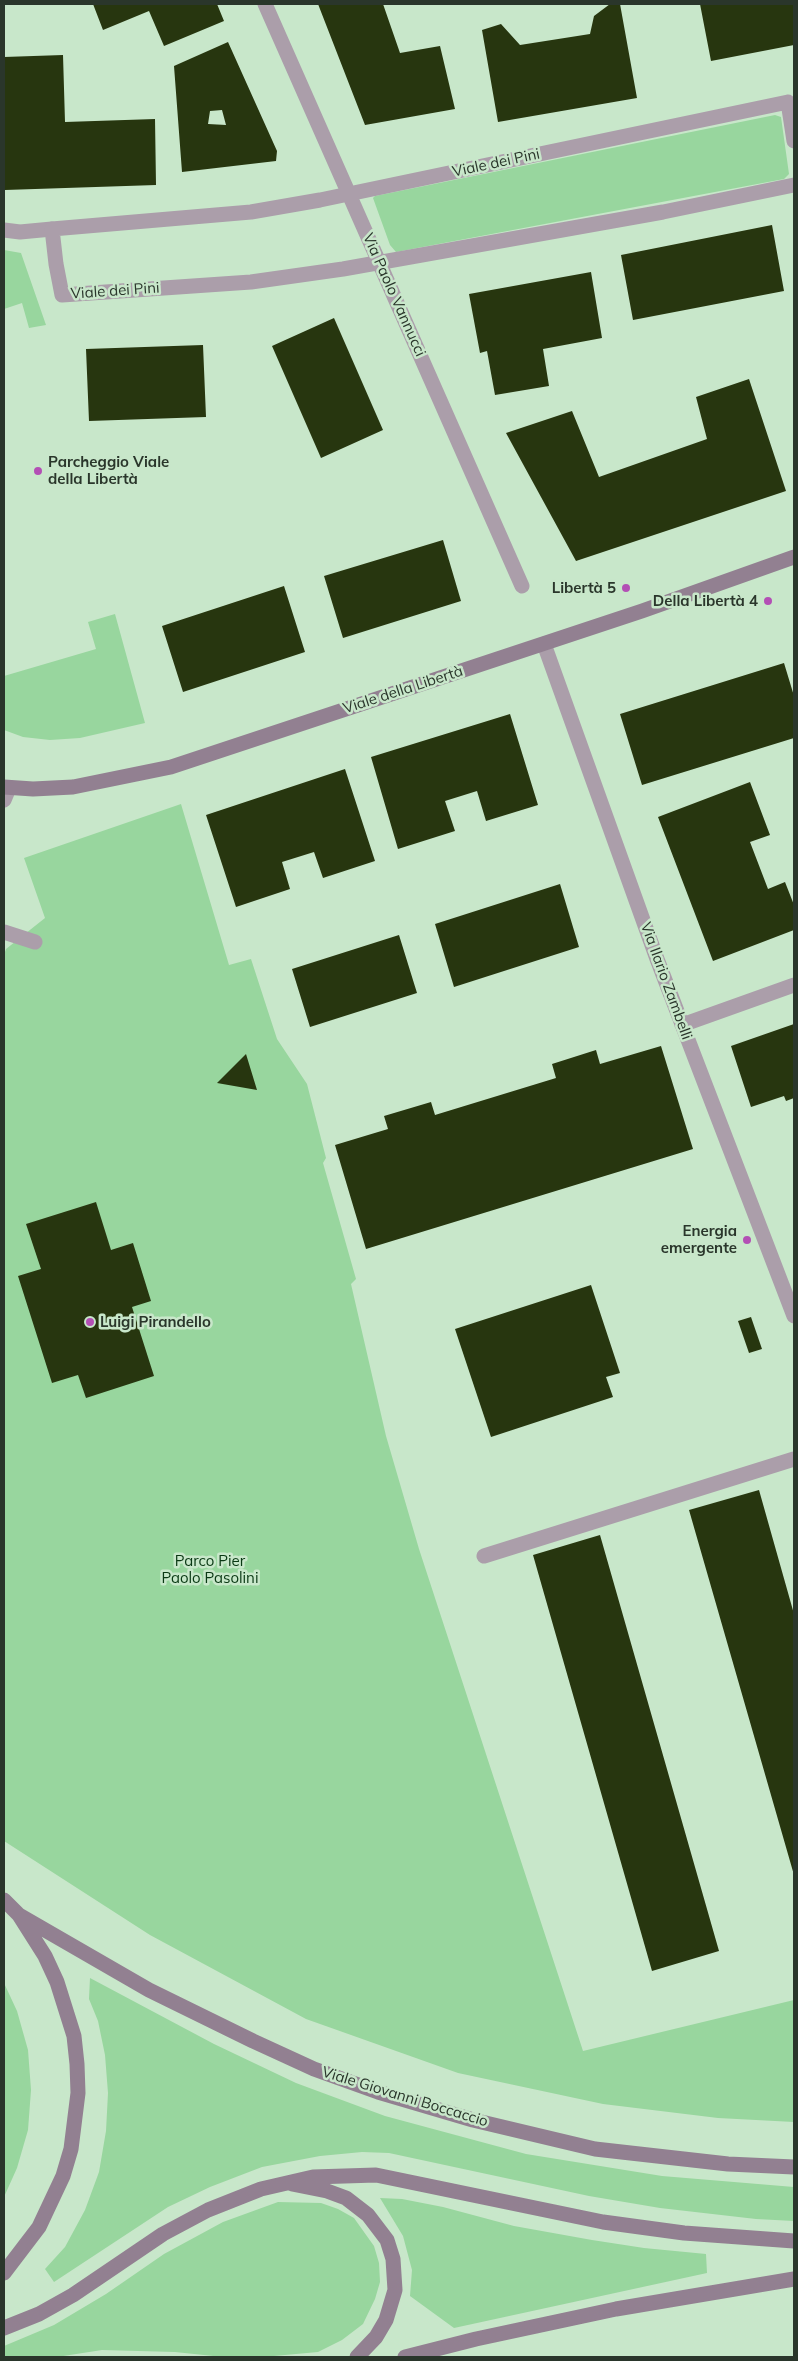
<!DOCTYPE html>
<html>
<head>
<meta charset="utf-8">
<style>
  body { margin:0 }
  #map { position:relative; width:798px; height:2361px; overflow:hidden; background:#c8e7ca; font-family:Mulish,sans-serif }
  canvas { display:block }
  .frame { position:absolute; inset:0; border:5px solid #2a362b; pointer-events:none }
</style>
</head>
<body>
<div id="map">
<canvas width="798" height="2361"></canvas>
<div class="frame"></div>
</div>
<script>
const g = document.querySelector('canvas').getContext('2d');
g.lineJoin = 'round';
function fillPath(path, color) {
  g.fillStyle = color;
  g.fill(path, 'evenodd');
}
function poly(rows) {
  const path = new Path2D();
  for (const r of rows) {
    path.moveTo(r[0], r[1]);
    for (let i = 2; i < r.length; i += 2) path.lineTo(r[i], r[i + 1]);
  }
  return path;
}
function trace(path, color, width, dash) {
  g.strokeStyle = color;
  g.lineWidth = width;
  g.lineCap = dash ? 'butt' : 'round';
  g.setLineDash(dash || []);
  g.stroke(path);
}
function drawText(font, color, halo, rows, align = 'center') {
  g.font = font + ' Mulish,sans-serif';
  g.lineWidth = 5;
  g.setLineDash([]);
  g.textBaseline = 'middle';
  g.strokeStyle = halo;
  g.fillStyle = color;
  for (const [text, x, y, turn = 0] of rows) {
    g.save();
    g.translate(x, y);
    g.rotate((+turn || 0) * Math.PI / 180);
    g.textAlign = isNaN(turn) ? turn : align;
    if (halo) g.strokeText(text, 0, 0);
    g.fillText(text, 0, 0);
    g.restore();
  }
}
fillPath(poly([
  [775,115,781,117,789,174,784,179,396,252,390,245,373,198,375,196],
  [4,250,21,253,46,325,29,328,22,303,4,309],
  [115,614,145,723,80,738,50,740,23,737,4,730,4,676,96,649,88,622],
  [181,804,229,965,251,959,277,1039,307,1084,326,1158,323,1163,356,1279,351,1284,386,1436,419,1549,583,2051,794,2000,794,2122,718,2118,603,2104,458,2073,306,2019,150,1935,4,1841,4,955,6,949,45,918,24,858],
  [90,1978,214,2044,296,2083,385,2116,526,2154,662,2176,794,2187,794,2221,756,2219,660,2208,589,2196,389,2153,362,2152,320,2156,262,2167,210,2187,168,2207,54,2282,45,2269,65,2247,85,2210,99,2172,106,2131,108,2093,105,2055,98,2021,89,1999],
  [4,1983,17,2011,28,2050,31,2090,28,2130,17,2168,4,2197],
  [380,2198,402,2199,443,2207,514,2226,592,2240,644,2248,706,2254,707,2273,454,2328,410,2296,412,2270,403,2236],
  [278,2202,321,2203,338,2209,354,2218,374,2246,379,2263,380,2282,375,2299,363,2324,342,2340,318,2352,263,2357,223,2357,175,2352,102,2350,57,2357,4,2357,4,2346,54,2325,106,2294,164,2254,223,2222]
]), '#98d69e');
fillPath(poly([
  [93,4,217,4,224,21,164,46,149,11,103,30],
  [318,4,383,4,400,53,440,46,455,109,365,125],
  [610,4,620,4,637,98,498,122,482,30,501,24,520,45,590,34,594,16],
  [700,4,794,4,794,45,711,61],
  [228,42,277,151,276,161,182,172,174,66],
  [222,110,226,125,208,124,210,111],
  [63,55,65,122,155,119,156,185,5,190,4,57],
  [772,225,784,291,633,320,621,255],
  [591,272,602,338,543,349,549,386,495,395,487,351,480,353,469,294],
  [334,318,383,430,321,458,272,346],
  [203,345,206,417,89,421,86,349],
  [749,379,786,491,576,561,506,433,572,411,599,477,707,439,696,397],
  [443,540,461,601,343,638,324,576],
  [284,586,305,652,183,692,162,626],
  [784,663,794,696,794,738,642,785,620,714],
  [510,714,538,805,486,821,477,791,445,801,455,831,398,849,371,757],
  [345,769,375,861,323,878,314,852,282,862,290,889,236,907,206,815],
  [750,782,770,835,750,842,768,889,785,882,794,905,794,930,713,961,658,817],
  [560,884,579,947,454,987,435,924],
  [399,935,417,993,310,1027,292,969],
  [794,1024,794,1098,786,1101,784,1096,751,1107,731,1046],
  [661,1046,693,1149,366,1249,335,1145,388,1129,384,1116,431,1102,435,1115,556,1078,552,1064,596,1050,600,1064],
  [246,1054,257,1090,217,1083],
  [96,1202,111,1250,133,1243,151,1301,132,1307,154,1376,86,1398,78,1375,52,1383,18,1276,41,1269,26,1224],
  [591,1285,620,1373,606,1377,613,1397,491,1437,455,1329],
  [751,1317,762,1349,749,1353,738,1321],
  [759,1490,794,1614,794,1875,689,1510],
  [600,1535,719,1951,652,1971,533,1555]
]), '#27360f');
trace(poly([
  [4,230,20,232,52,229],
  [4,800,9,788],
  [4,932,35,942],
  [484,1556,794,1459]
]), '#ab9eaa', 15);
trace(poly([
  [265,4,522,586],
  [794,141,788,102,320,200,251,212,52,229,56,264,62,295,251,282,343,269,663,212,794,185],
  [544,644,657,959,794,1316],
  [682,1025,794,985]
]), '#ab9eaa', 15);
trace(poly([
  [4,787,33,789,73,787,171,767,642,611,794,557],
  [4,1900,19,1915,45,1956,57,1982,74,2036,77,2064,78,2093,71,2149,63,2176,39,2227,4,2273],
  [19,1915,149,1990,253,2041,314,2069,378,2092,473,2120,595,2149,728,2164,794,2167],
  [292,2184,327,2191,346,2198,368,2215,387,2240,393,2259,395,2290,386,2320,376,2337,357,2357],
  [4,2328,39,2314,73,2295,163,2234,208,2210,261,2189,313,2177,376,2175,603,2222,684,2233,794,2241],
  [405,2357,476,2339,616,2309,794,2279]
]), '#928091', 15);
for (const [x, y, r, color] of [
  [38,471,5,"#b34fb5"],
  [626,588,5,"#b34fb5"],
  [768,601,5,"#b34fb5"],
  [747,1240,5,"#b34fb5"],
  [90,1322,5,"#b34fb5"]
]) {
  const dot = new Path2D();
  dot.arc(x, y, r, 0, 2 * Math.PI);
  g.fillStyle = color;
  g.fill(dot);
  trace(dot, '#c8e7ca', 2);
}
drawText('15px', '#2a362b', '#c8e7ca', [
  ["Viale dei Pini",496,163,-12],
  ["Viale dei Pini",115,291,-4],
  ["Via Paolo Vannucci",394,295,66],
  ["Viale della Libertà",403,690,-18],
  ["Via Ilario Zambelli",666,981,70],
  ["Viale Giovanni Boccaccio",405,2097,17]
]);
drawText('bold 15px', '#2a362b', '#c8e7ca', [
  ["Parcheggio Viale",48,462,"left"],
  ["della Libertà",48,479,"left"],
  ["Libertà 5",616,588],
  ["Della Libertà 4",758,601],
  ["Energia",737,1231],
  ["emergente",737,1248],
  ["Luigi Pirandello",100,1322,"left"]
], 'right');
drawText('15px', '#0a3914', '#c8e7ca', [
  ["Parco Pier",210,1561],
  ["Paolo Pasolini",210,1578]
]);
</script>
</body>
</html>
